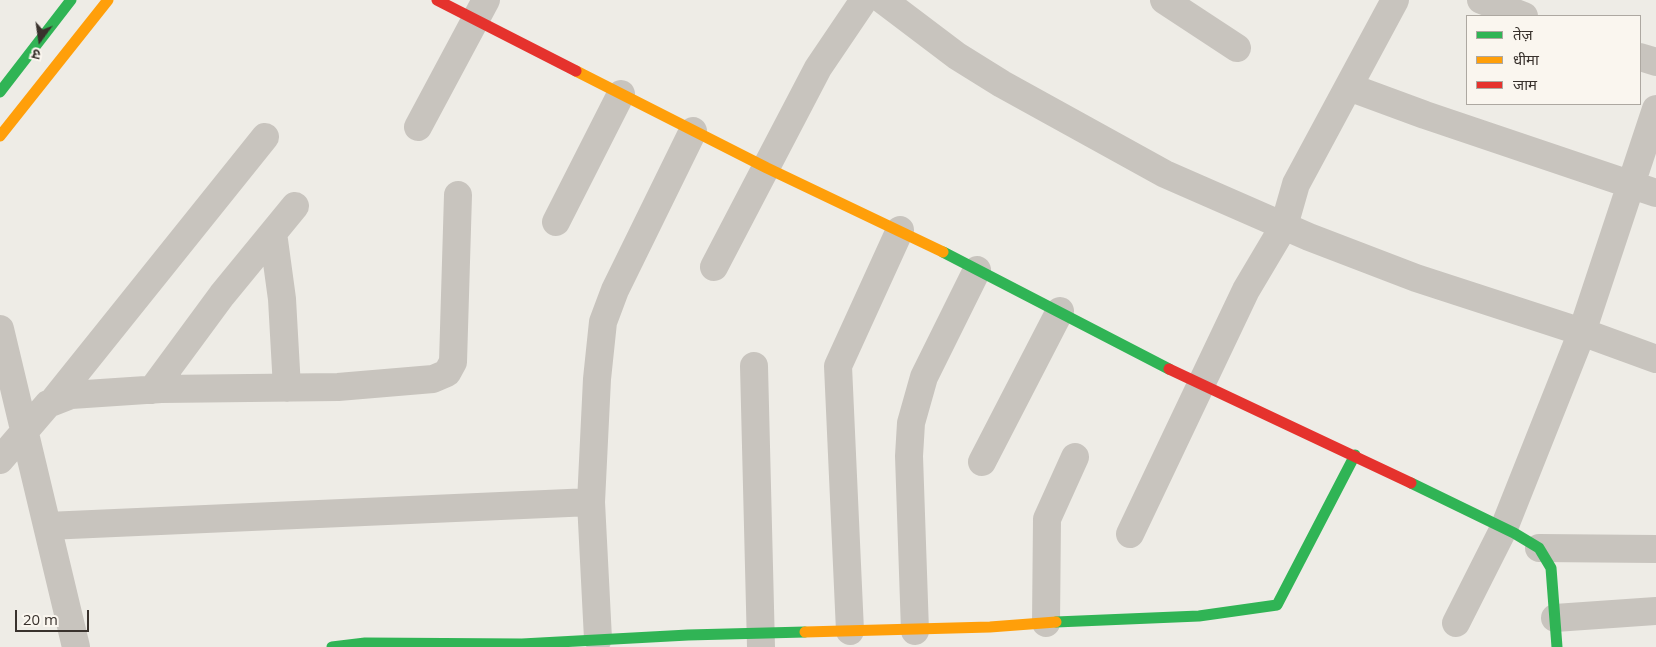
<!DOCTYPE html>
<html>
<head>
<meta charset="utf-8">
<style>
  body { margin:0 }
  #map { position:relative; width:1656px; height:647px; overflow:hidden; background:#eeece6; font-family:"Open Sans","Noto Sans Devanagari",sans-serif }
  canvas { display:block }
  .legend { position:absolute; left:1466px; top:15px; width:175px; height:90px; box-sizing:border-box; background:#faf6ef; border:1px solid #ada8a1; margin:0; padding:6px 9px; list-style:none; font-size:15px; color:#39322d }
  .legend li { display:flex; align-items:center; gap:10px; height:25px }
  .legend b { width:25px; border:1px solid #ada8a1 }
  .north { position:absolute; left:15px; top:15px; width:50px; height:50px; -webkit-text-stroke:4px #faf6ef; paint-order:stroke; rotate:194deg; font-size:14px; font-weight:700; line-height:20px; text-align:center; color:#39322d }
  .north::after { content:''; display:block; margin:auto; width:18px; height:22px; background:#39322d; clip-path:polygon(50% 0,100% 100%,50% 72%,0 100%) }
  .scale { position:absolute; left:15px; top:610px; width:74px; height:22px; box-sizing:border-box; border:2px solid #39322d; border-top:0; padding-left:6px; font-size:15px; line-height:18px; white-space:nowrap; color:#39322d; -webkit-text-stroke:4px #faf6ef; paint-order:stroke }
</style>
</head>
<body>
<div id="map">
<canvas width="1656" height="647"></canvas>
<ul class="legend">
<li><b style="height:6px;background:#30b455"></b>तेज़</li>
<li><b style="height:6px;background:#ff9f0a"></b>धीमा</li>
<li><b style="height:6px;background:#e5322d"></b>जाम</li>
</ul>
<div class="north">उ</div>
<div class="scale">20 m</div>
</div>
<script>
const g = document.querySelector('canvas').getContext('2d');
g.lineJoin = 'round';
function poly(rows) {
  const path = new Path2D();
  for (const r of rows) {
    path.moveTo(r[0], r[1]);
    for (let i = 2; i < r.length; i += 2) path.lineTo(r[i], r[i + 1]);
  }
  return path;
}
function trace(path, color, width, dash) {
  g.strokeStyle = color;
  g.lineWidth = width;
  g.lineCap = dash ? 'butt' : 'round';
  g.setLineDash(dash || []);
  g.stroke(path);
}
trace(poly([
  [883,0,957,56,1002,84,1165,174,1309,237,1416,278,1582,332,1656,359],
  [1164,0,1237,48],
  [1481,0,1524,16],
  [1640,57,1656,62],
  [1349,87,1425,115,1656,193],
  [418,127,486,0],
  [556,222,621,94],
  [273,233,282,299,287,388],
  [714,267,818,68,864,0],
  [0,329,76,647],
  [754,366,761,647],
  [152,390,222,295,295,206],
  [54,400,265,137],
  [0,460,48,404,71,395,161,389,338,387,433,379,447,373,453,362,458,195],
  [982,462,1060,311],
  [47,526,591,502],
  [1130,534,1246,290,1284,226,1296,184,1395,0],
  [1539,548,1656,549],
  [1555,618,1656,611],
  [1046,623,1047,519,1075,457],
  [1456,623,1504,528,1582,332,1656,109],
  [850,631,838,366,900,230],
  [915,631,909,456,911,423,924,377,977,270],
  [598,639,591,502,597,379,603,322,615,290,693,131]
]), '#c8c4be', 28);
trace(poly([
  [0,92,71,0],
  [943,252,1169,369],
  [1411,483,1514,533,1539,548,1551,568,1557,647],
  [1056,622,1199,616,1277,605,1355,455],
  [332,647,365,643,522,644,688,635,805,632]
]), '#30b455', 11);
trace(poly([
  [576,71,767,168,943,252],
  [0,136,108,0],
  [805,632,990,627,1056,622]
]), '#ff9f0a', 11);
trace(poly([
  [437,0,576,71],
  [1169,369,1411,483]
]), '#e5322d', 11);
</script>
</body>
</html>
